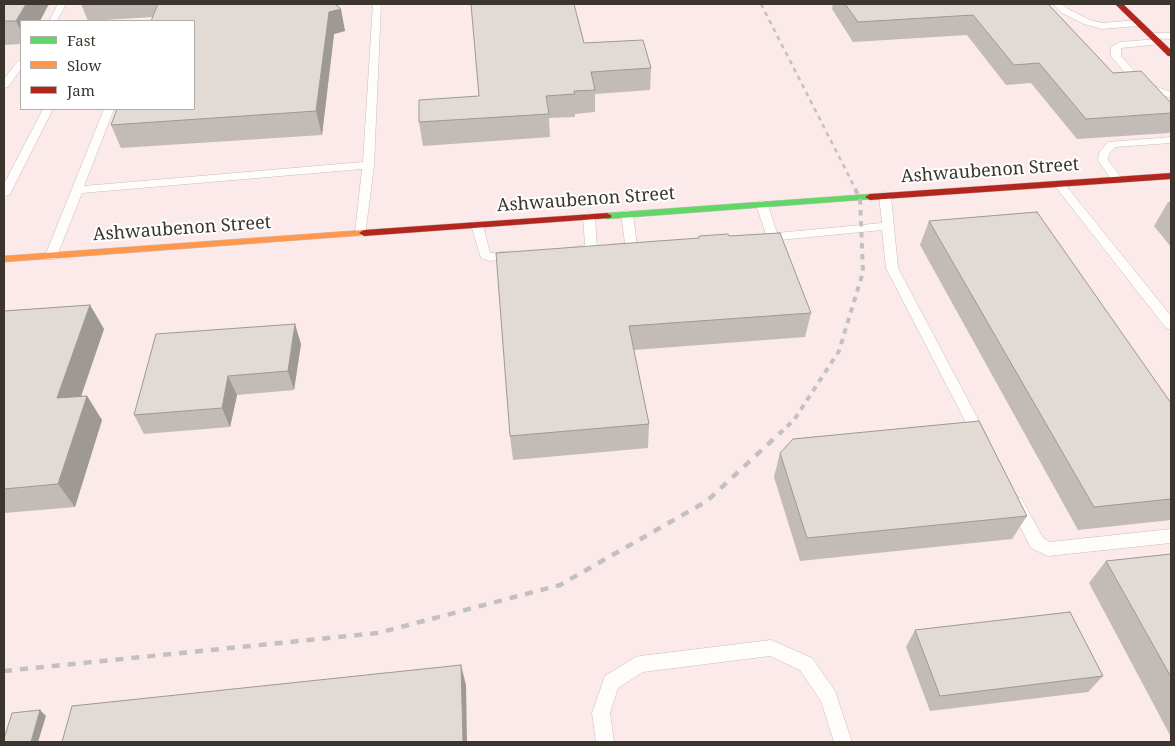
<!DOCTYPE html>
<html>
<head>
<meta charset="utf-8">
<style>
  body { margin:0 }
  #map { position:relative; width:1175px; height:746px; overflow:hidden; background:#faf3ed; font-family:"Noto Serif",serif }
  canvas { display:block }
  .frame { position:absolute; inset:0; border:5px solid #3c352d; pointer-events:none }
  .legend { position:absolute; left:20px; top:20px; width:175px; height:90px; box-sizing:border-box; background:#fff; border:1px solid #b1aeab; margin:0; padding:6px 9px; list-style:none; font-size:15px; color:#3c352d }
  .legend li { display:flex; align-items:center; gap:10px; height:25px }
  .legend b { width:25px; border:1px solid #b1aeab }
</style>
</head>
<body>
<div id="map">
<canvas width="1175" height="746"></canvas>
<div class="frame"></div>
<ul class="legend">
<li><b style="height:6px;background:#63d668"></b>Fast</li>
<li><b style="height:6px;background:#ff974d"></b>Slow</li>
<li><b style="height:6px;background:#b3261e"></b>Jam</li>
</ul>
</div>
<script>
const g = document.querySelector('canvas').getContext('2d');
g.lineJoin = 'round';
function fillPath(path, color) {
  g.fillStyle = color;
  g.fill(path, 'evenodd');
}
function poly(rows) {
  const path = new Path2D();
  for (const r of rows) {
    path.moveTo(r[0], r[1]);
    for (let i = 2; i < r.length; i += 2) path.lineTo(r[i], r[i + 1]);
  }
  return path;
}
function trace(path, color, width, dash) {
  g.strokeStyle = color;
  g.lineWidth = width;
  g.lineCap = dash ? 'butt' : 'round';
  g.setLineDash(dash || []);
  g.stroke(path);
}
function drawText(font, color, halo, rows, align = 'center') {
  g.font = font + ' "Noto Serif",serif';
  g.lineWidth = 4;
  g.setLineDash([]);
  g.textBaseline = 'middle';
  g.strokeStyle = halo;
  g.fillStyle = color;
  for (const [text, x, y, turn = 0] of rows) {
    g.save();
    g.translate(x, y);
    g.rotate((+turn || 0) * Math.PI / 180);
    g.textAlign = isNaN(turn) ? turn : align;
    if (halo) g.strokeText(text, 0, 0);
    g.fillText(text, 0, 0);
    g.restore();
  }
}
fillPath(poly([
  [4,4,1171,4,1171,742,4,742],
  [21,21,194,21,194,109,21,109]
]), '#fceaeb');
const lane = poly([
  [58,4,66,4,57,21,49,21,58,4],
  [373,4,381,4,374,165,365,236,361,237,355,233,362,169,82,193,57,256,55,259,47,259,45,256,104,109,114,109,84,186,363,162,373,4],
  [1053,4,1062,4,1068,9,1090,20,1102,23,1138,20,1143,23,1138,26,1102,29,1084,24,1062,13,1053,4],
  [1152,33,1171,33,1171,39,1149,38,1147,36,1152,33],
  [1158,39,1163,42,1161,44,1121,48,1121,56,1144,82,1171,92,1171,98,1136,86,1111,56,1111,47,1120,42,1158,39],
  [21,60,21,69,8,87,4,88,4,79,18,61,21,60],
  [43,109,53,109,10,194,4,197,4,184,43,109],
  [1171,137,1171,143,1115,147,1109,154,1108,160,1123,180,1121,182,1113,182,1098,160,1099,153,1108,142,1171,137],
  [1059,181,1063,182,1171,316,1171,330,1166,328,1055,186,1053,184,1059,181],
  [885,192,891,196,898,268,988,438,986,442,981,444,976,442,886,268,882,230,759,242,753,238,755,235,766,234,756,205,758,202,762,201,768,205,777,233,882,223,879,196,885,192],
  [627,210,633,214,637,246,631,250,613,250,611,247,613,244,625,243,621,214,627,210],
  [589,213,595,217,597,249,591,253,573,253,571,250,573,247,585,245,583,217,589,213],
  [477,221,483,225,490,253,513,251,519,255,517,258,490,261,481,258,471,225,477,221],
  [1016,497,1021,498,1043,538,1050,542,1171,529,1171,543,1048,556,1031,548,1008,503,1011,498,1016,497],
  [771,640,812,658,835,691,852,742,834,742,821,701,800,670,770,656,643,672,618,688,610,713,614,742,596,742,592,713,605,676,634,658,640,656,771,640]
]);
const fast = poly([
  [870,194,875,197,873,199,607,219,602,216,607,213,870,194]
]);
const slow = poly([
  [364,230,367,231,369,233,367,235,4,262,4,256,364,230]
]);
const jam = poly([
  [1115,4,1123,4,1171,50,1171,56,1168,56,1115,4],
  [1171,173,1171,179,870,200,865,197,870,194,1171,173],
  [607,213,612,216,610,218,364,236,359,233,364,230,607,213]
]);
trace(lane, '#c7c0ba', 1);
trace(fast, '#c7c0ba', 1);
trace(slow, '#c7c0ba', 1);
trace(jam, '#c7c0ba', 1);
fillPath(lane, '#fefdfc');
fillPath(fast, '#63d668');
fillPath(slow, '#ff974d');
fillPath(jam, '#b3261e');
trace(poly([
  [761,4,856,190]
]), '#c3c1bf', 2.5, [4.5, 4.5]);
trace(poly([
  [779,434,794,420,839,351,863,272,860,198,855,189]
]), '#c3c1bf', 4, [5.5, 5.5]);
trace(poly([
  [4,671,378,633,560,585,707,501,780,433]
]), '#c3c1bf', 4.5, [8, 8]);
fillPath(poly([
  [4,4,21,21,21,44,4,45],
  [81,4,337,4,337,6,345,31,334,34,322,135,121,148,111,125,153,17,88,21],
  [833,4,1048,4,1113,73,1171,103,1171,130,1169,133,1077,139,1031,83,1006,85,967,35,853,42,832,9],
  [584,43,651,68,650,90,595,94,595,112,575,114,575,117,549,118,550,137,423,146,419,122,479,96],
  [1168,202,1171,202,1171,247,1154,226],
  [929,221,1171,403,1171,520,1078,530,920,245],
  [699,236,729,236,811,313,805,337,634,350,649,424,648,448,513,460,510,436,699,238],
  [90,305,104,329,81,397,87,396,102,420,75,507,4,513,4,311],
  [301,344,294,390,237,395,230,427,144,434,134,415],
  [780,453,1027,516,1012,539,800,561,774,477],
  [1171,554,1171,737,1089,583,1106,561],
  [915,630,1103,676,1088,692,930,711,906,647]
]), '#c2bbb7');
fillPath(poly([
  [26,4,49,4,40,21,21,21,21,31,16,21],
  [331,4,337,4,337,10,341,9,345,31,334,34,322,135,316,111,329,12],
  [90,305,104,329,72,422,57,398],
  [295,324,301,344,294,390,288,371],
  [228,376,237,395,230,427,222,408],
  [87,396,102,420,75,507,58,484],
  [461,665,466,685,467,742,463,742],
  [40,710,46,716,38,742,31,742]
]), '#9e9995');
const building = poly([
  [4,4,26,4,16,21,4,21,4,4],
  [158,4,335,4,341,9,329,12,316,111,111,125,117,109,194,109,194,21,151,21,158,4],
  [471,4,574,4,584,43,643,40,651,68,591,72,595,90,574,91,575,94,546,96,549,114,419,122,419,100,479,96,471,4],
  [845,4,1048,4,1113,73,1141,71,1171,103,1171,113,1086,119,1039,63,1014,65,973,15,858,22,845,4],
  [1037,212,1171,403,1171,499,1094,507,929,221,1037,212],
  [780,233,811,313,629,326,649,424,510,436,496,253,699,238,699,236,728,234,729,236,780,233],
  [90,305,57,398,87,396,58,484,4,489,4,311,90,305],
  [295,324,288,371,228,376,222,408,134,415,156,334,295,324],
  [979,421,1027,516,807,538,780,453,793,439,979,421],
  [1171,554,1171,677,1106,561,1171,554],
  [1070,612,1103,676,940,696,915,630,1070,612],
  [461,665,463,742,62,742,72,706,461,665],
  [40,710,31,742,4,742,4,739,12,713,40,710]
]);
fillPath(building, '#e2dad5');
trace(building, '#9e9995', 1);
drawText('18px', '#3c352d', '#fff', [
  ["Ashwaubenon Street",990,171,-4],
  ["Ashwaubenon Street",586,200,-4],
  ["Ashwaubenon Street",182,229,-4]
]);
</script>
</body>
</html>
